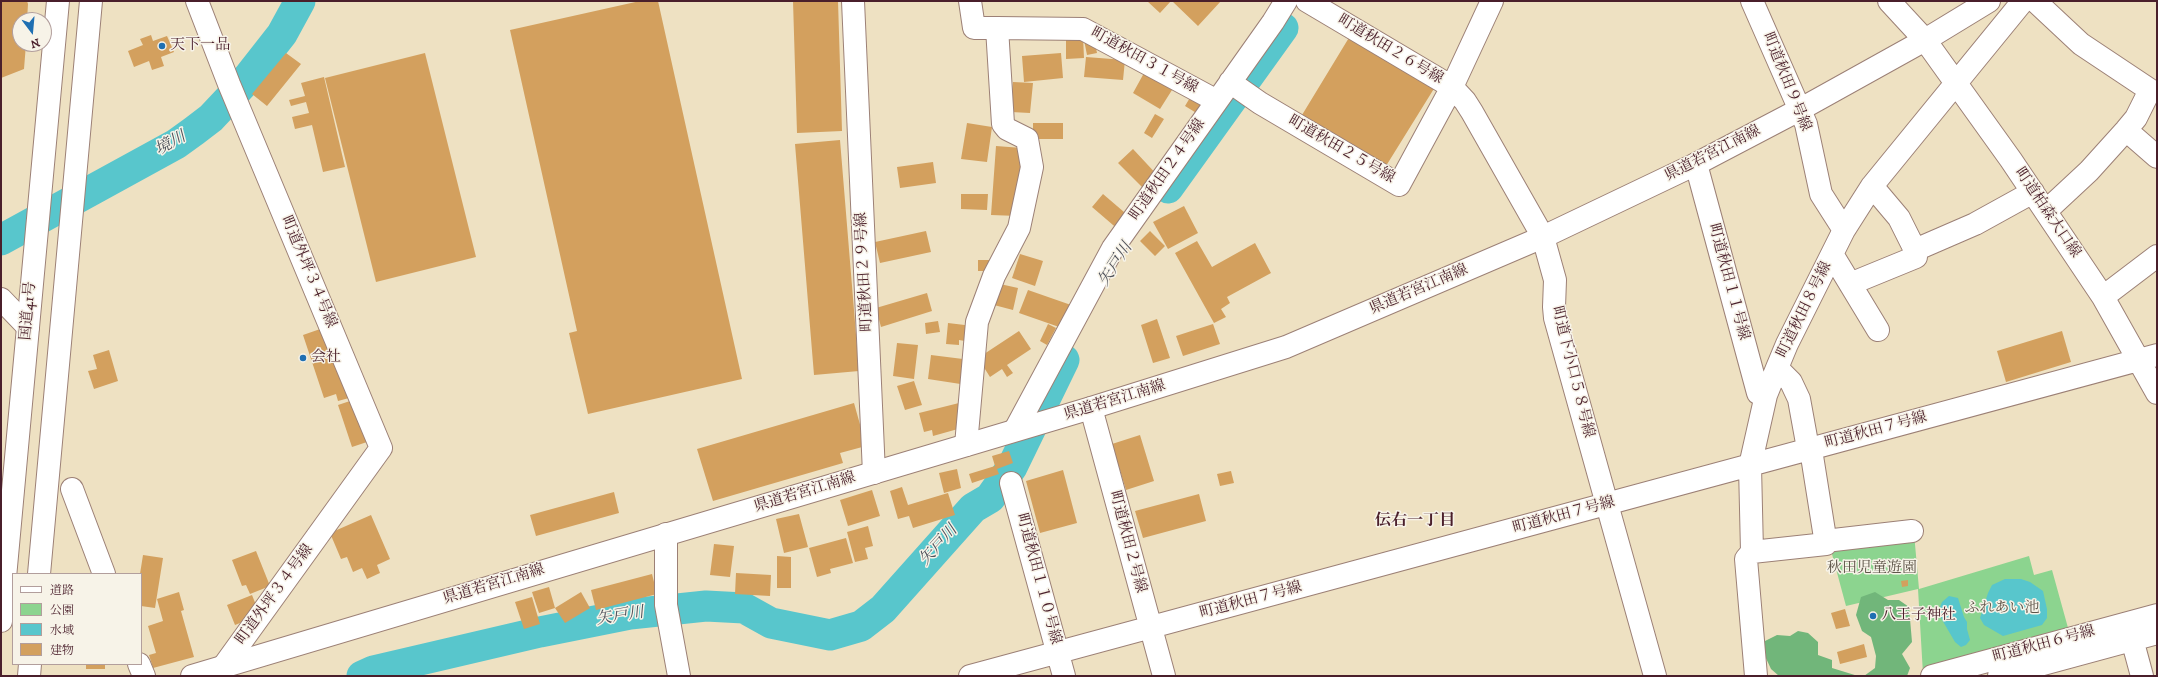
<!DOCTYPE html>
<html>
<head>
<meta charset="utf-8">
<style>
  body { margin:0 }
  #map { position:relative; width:2158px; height:677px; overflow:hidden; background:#eee1c2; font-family:"IM FELL DW Pica","Noto Serif JP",serif }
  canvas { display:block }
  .frame { position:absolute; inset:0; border:2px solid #4a1f2b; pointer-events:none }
  .legend { position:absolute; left:12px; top:573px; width:130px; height:92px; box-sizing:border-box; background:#f7f3e8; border:1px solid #b29e9c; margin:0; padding:5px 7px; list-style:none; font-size:12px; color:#4a1f2b }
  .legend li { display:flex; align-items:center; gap:8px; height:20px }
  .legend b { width:20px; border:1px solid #b29e9c }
  .north { position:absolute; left:12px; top:12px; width:40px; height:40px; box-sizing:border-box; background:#f7f3e8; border:1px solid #b29e9c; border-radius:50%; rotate:164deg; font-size:11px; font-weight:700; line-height:16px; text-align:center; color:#4a1f2b }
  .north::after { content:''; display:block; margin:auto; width:14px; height:18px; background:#1f6fb2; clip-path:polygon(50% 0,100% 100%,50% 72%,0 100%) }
</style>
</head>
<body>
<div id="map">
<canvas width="2158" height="677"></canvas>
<div class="frame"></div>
<ul class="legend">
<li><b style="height:5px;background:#fff"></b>道路</li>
<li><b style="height:11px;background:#8cd48f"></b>公園</li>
<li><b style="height:11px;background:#58c6cc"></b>水域</li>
<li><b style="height:11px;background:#d3a05e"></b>建物</li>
</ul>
<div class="north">N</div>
</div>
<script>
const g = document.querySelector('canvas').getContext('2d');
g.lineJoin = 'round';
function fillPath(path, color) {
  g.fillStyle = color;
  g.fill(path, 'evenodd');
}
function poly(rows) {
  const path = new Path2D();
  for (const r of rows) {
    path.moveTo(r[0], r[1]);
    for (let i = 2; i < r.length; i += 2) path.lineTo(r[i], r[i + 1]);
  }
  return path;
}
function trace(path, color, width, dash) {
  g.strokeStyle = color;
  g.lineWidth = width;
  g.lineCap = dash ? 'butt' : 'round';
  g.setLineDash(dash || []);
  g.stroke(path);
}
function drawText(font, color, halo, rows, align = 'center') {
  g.font = font + ' "IM FELL DW Pica","Noto Serif JP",serif';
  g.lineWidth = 3;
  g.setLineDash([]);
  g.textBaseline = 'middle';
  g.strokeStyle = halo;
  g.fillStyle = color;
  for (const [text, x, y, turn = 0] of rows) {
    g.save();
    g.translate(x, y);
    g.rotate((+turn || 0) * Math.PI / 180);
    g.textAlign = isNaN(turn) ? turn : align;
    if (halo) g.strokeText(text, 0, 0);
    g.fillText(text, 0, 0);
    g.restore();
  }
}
fillPath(poly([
  [1914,533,1919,589,2029,556,2034,575,2052,570,2070,635,1923,674,1918,589,1846,606,1829,543]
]), '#8cd48f');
fillPath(poly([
  [1875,592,1888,600,1899,600,1909,607,1912,642,1902,654,1910,668,1907,676,1864,676,1875,668,1876,656,1871,637,1862,631,1856,615,1861,597],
  [1798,631,1808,633,1818,642,1818,655,1832,660,1832,668,1858,676,1779,676,1771,669,1765,656,1765,641,1777,635,1790,636]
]), '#71b67a');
fillPath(poly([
  [2005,579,2021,579,2030,582,2043,591,2047,609,2047,618,2042,625,2003,636,1984,625,1980,618,1988,593,1992,585],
  [1949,596,1958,598,1964,617,1967,622,1967,629,1970,640,1966,645,1961,647,1955,642,1941,618,1940,607,1942,602]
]), '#58c6cc');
trace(poly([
  [1168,188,1283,28],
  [1,240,176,144,194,131,211,118,242,85,282,34,300,1],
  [362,676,373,671,540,632,630,614,706,606,744,608,771,623,830,635,861,626,883,609,973,508,990,498,1012,467,1064,360]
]), '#58c6cc', 31);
fillPath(poly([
  [1,1,27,1,28,4,27,20,20,20,20,44,26,44,24,69,1,78],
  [640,1,658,1,742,379,588,414,569,333,577,331,510,30],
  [793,1,838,1,842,131,797,133],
  [1147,1,1171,1,1160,13],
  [1172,1,1221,1,1198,26],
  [151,35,153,41,167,36,174,52,161,57,164,66,152,70,149,61,134,67,128,51,143,45,140,39],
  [1066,36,1083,36,1084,58,1066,59],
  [1350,36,1435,87,1386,166,1302,115],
  [1094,38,1097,53,1087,55,1084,40],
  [286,53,301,64,267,106,252,94],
  [425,53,476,257,376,282,325,78],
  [1061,53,1063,78,1024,82,1022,56],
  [1086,57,1125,60,1123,80,1084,77],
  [1144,73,1172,90,1160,109,1133,93],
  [324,77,345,167,323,172,312,125,295,129,292,117,309,113,306,102,291,106,289,100,305,96,301,83],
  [1013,82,1033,83,1030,113,1011,112],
  [1191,96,1204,104,1198,114,1185,106],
  [1155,114,1164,119,1152,138,1144,133],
  [967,123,992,127,987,162,961,159],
  [1033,123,1063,123,1063,139,1033,139],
  [840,140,859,371,814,375,795,144],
  [996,146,1022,148,1018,216,991,215],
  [1133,149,1160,178,1146,191,1118,163],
  [933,162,936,183,900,188,897,167],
  [961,194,988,194,987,210,961,209],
  [1103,194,1131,218,1120,231,1092,207],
  [1184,206,1198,233,1168,249,1153,222],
  [926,231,931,252,880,263,875,242],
  [1150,231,1165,246,1155,256,1140,241],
  [1197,241,1212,267,1255,243,1271,273,1227,297,1230,303,1221,309,1226,317,1214,323,1175,253],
  [1020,254,1043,261,1035,286,1012,278],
  [978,260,993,260,993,271,978,271],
  [1000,284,1018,288,1013,310,994,305],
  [1028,290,1071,305,1062,328,1019,313],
  [927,293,932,311,881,327,876,308],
  [1157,319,1170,358,1153,363,1141,325],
  [938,321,940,332,926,334,925,323],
  [948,323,973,326,971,342,959,340,959,345,946,344],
  [1048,324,1056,328,1047,345,1040,341],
  [1213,324,1220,344,1183,356,1176,336],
  [326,327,349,398,338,401,336,394,324,398,303,335],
  [1019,331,1031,349,1007,365,1013,373,1007,377,1002,369,990,377,978,358],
  [2062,331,2071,362,2006,382,1997,351],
  [897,343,918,345,914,379,893,376],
  [109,350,118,381,94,389,88,371,97,369,93,355],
  [931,355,971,360,967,385,928,379],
  [914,381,922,405,905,410,897,386],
  [356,399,370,441,352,447,338,405],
  [854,403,866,446,840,453,843,463,713,501,697,449],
  [959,403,965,427,933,436,932,430,924,432,919,413],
  [1140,435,1154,481,1126,490,1112,444],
  [1009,451,1013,463,997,469,999,474,972,483,969,474,995,466,992,456],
  [957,469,961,488,944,493,939,473],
  [1063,470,1077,523,1040,533,1026,481],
  [1231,471,1234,483,1220,486,1217,474],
  [902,487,908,505,948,493,955,515,913,528,909,516,898,519,890,491],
  [872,490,880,516,848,526,840,500],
  [614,492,619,513,536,536,530,515],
  [1199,494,1206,521,1143,538,1135,511],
  [799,514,808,547,784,553,776,519],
  [371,515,390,559,377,565,380,573,367,579,362,568,353,572,347,557,341,559,330,533],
  [868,526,873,546,865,548,868,559,855,562,847,532],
  [846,538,853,563,830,569,831,573,817,577,809,548],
  [714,544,734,546,730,577,710,575],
  [256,551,270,586,250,594,246,585,242,586,232,560],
  [143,555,163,558,155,608,141,606,140,574],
  [777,556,791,557,791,588,777,588],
  [736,573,771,575,770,596,735,594],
  [652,574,657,594,596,610,591,590],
  [1908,580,1908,586,1902,587,1901,581],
  [549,587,555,608,539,613,532,592],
  [179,592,184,610,181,611,194,657,153,668,149,655,156,653,148,626,163,621,157,599],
  [581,592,590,608,565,623,555,608],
  [252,595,260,615,235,625,227,605],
  [532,597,540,624,524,629,515,602],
  [1845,609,1850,626,1836,629,1831,613],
  [1864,644,1867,657,1840,664,1837,652],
  [86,664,105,664,105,669,86,669]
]), '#d3a05e');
const minor = poly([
  [197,1,229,84,381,448,223,667],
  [853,1,874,473],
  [1492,1,1452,87,1465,101,1472,112,1543,237,1555,280,1554,307,1555,318,1655,676],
  [1752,1,1806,124,1821,194,1844,230],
  [1889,1,1925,40,2011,160,2103,297,2157,393],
  [2035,1,2081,44,2150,90,2136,118,2126,130,2089,171,2046,211],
  [997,28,1083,29,1217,101],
  [1230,82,1260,103,1399,185,1452,87,1307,1],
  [2126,130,2157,157],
  [1696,164,1758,393,1766,395],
  [1872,186,1899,218,1915,250,1975,224,2033,192],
  [1832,254,1878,330],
  [1850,284,1916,257,1915,250],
  [2103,297,2157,256],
  [1,299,28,327],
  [1091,408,1164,676],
  [1015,430,1113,248,1273,22,1286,1],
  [966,445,977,322,994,276,1019,228,1032,167,1027,139,1007,129,1003,124,997,28,974,28,970,1],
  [1011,483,1064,676],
  [72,489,104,574],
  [666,534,666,605,679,676],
  [1825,541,1912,531],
  [1752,552,1826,544,1812,456,1807,443,1799,399,1791,382,1777,368],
  [2132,639,2142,676],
  [139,664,144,676],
  [970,676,2157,355],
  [1756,676,1746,559,1752,552,1750,466,1766,395,1777,368,1787,344,1844,230,1872,186,2023,1],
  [1932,676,2157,615],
  [1999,676,2157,633]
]);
const major = poly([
  [192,676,1091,408,1286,347,1543,237,1696,164,1799,110,1925,40,1989,1]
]);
const highway = poly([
  [39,574,91,1],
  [1,621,58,1],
  [29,676,30,664]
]);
trace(minor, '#9c8076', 24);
trace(major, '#9c8076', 24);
trace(highway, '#9c8076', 24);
trace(minor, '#fff', 22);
trace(major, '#fff', 22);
trace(highway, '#fff', 22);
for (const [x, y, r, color] of [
  [162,46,4,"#1f6fb2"],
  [303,358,4,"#1f6fb2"],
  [1873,616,4,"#1f6fb2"]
]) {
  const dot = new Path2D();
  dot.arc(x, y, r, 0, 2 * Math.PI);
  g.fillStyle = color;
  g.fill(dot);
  trace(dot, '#f7f3e8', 1.5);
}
drawText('15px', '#4a1f2b', '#f7f3e8', [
  ["天下一品",170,46],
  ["会社",311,358],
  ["八王子神社",1881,616]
], 'left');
drawText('15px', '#4a1f2b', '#f7f3e8', [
  ["町道秋田２６号線",1390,50,31],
  ["町道秋田３１号線",1144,61,29],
  ["町道秋田９号線",1786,82,68],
  ["町道秋田２５号線",1341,150,30],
  ["県道若宮江南線",1713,154,-27],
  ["町道秋田２４号線",1168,170,-55],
  ["町道柏森大口線",2047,213,56],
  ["町道外坪３４号線",308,272,67],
  ["町道秋田２９号線",865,272,-93],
  ["町道秋田１１号線",1728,282,75],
  ["県道若宮江南線",1419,290,-23],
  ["町道秋田８号線",1805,310,-64],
  ["国道41号",29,311,-85],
  ["町道下小口５８号線",1572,372,76],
  ["県道若宮江南線",1115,401,-17],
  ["町道秋田７号線",1876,431,-15],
  ["県道若宮江南線",805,493,-17],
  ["町道秋田７号線",1564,516,-15],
  ["町道秋田２号線",1127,542,75],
  ["町道秋田１１０号線",1038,579,75],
  ["県道若宮江南線",494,585,-17],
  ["町道外坪３４号線",275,595,-54],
  ["町道秋田７号線",1251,601,-15],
  ["町道秋田６号線",2044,645,-15]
]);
drawText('15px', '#5e5549', '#f7f3e8', [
  ["秋田児童遊園",1872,569],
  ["ふれあい池",2002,609]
]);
drawText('italic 16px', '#4e515b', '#f7f3e8', [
  ["境川",171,144,-29],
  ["矢戸川",1116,265,-57],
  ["矢戸川",939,546,-48],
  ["矢戸川",620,617,-9]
]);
drawText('bold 16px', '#4a1f2b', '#f7f3e8', [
  ["伝右一丁目",1415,522]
]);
</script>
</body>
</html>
